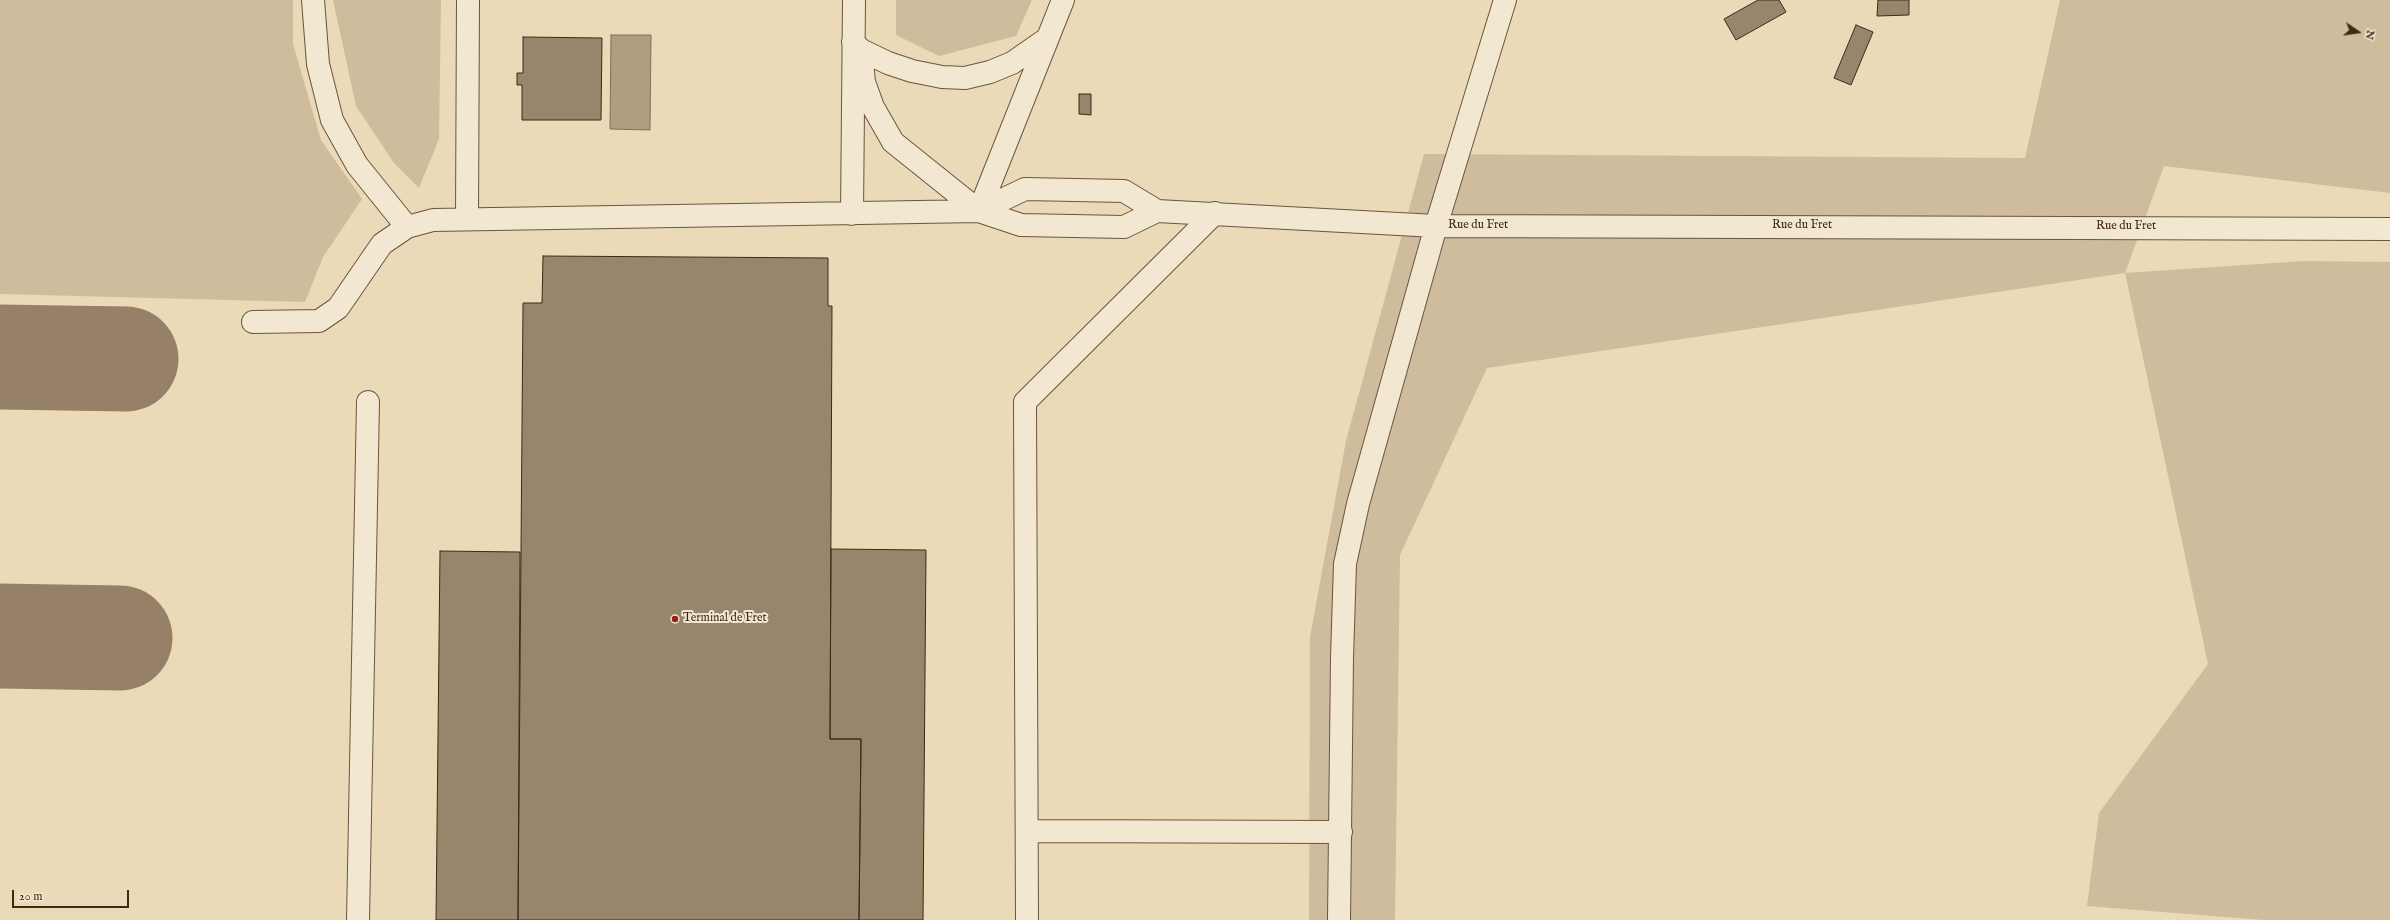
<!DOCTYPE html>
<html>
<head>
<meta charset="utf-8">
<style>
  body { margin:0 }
  #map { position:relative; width:2390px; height:920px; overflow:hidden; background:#ebdab7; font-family:"IM FELL English",serif }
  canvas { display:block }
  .north { position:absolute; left:2338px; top:12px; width:40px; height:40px; -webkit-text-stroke:3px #f2e7d0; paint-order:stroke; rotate:103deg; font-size:11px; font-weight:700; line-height:16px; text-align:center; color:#402818 }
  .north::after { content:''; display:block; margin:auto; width:14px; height:18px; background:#402818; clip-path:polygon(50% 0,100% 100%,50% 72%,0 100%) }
  .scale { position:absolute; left:12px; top:890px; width:117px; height:18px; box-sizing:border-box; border:2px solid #402818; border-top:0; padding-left:5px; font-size:12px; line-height:14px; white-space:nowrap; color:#402818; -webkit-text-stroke:3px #f2e7d0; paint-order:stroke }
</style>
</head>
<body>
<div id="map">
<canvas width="2390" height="920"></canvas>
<div class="north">N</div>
<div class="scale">20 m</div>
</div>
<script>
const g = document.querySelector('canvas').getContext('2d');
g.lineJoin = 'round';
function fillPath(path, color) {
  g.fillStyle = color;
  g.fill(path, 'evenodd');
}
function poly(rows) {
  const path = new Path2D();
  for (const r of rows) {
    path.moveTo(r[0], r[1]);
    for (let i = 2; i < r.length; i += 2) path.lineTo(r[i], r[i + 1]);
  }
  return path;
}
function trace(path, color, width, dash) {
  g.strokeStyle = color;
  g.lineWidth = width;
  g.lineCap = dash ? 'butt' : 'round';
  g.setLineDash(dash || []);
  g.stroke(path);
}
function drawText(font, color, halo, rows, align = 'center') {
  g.font = font + ' "IM FELL English",serif';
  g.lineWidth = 4;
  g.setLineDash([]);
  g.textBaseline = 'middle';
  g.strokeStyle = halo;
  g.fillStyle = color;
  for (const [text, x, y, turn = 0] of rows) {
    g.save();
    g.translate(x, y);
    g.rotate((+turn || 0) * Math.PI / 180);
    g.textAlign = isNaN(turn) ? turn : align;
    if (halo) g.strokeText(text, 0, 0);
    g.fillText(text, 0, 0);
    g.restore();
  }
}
fillPath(poly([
  [0,0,293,0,293,44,321,140,362,199,323,257,305,302,0,294],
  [333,0,441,0,439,139,419,188,394,163,356,106],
  [896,0,1032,0,1016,36,939,56,896,35],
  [2060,0,2390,0,2390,193,2164,166,2125,273,2304,261,2390,262,2390,920,2263,920,2087,906,2099,813,2208,664,2125,273,1487,368,1400,555,1395,920,1309,920,1310,637,1346,441,1424,154,2025,158]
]), '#cebc9c');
const water = poly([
  [611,35,651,35,650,130,610,129,611,35]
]);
fillPath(water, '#b19d81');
trace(water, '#846e57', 1);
trace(poly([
  [0,357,126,359],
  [0,636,120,638]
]), '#968168', 105);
const building = poly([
  [1758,0,1779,0,1786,12,1736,40,1724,19,1758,0],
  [1878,0,1909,0,1909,15,1877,16,1878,0],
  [1856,25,1873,32,1851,85,1834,78,1856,25],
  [523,37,602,38,601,120,522,120,522,85,517,85,517,73,523,73,523,37],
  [1079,94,1091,94,1091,115,1079,114,1079,94],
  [543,256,828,258,828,306,832,306,830,739,861,739,859,920,518,920,523,303,542,303,543,256],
  [831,549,926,550,923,920,859,920,861,739,830,739,831,549],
  [440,551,520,552,518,920,436,920,440,551]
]);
fillPath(building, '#99856b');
trace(building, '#402818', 1);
const minor = poly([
  [313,0,318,64,332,120,357,165,407,227],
  [861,50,888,63,912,71,942,77,965,78,990,72,1012,63,1048,38],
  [979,211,1063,0],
  [1157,211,1436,226,2390,229],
  [852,214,854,0],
  [467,219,468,0],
  [253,322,319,321,338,308,382,244,407,227,433,220,979,211,1025,189,1124,191,1157,211,1124,227,1021,225,979,211,893,142,873,107,864,82,861,50,853,42],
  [1027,831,1341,832],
  [358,920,368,402],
  [1027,920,1025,402,1215,213],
  [1339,920,1342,658,1345,564,1358,504,1436,226,1505,0]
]);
trace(minor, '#6b5440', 24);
trace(minor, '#f2e7d0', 22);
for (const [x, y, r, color] of [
  [675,619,4,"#8f2418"]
]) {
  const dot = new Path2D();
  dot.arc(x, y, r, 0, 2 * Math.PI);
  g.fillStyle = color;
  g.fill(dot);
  trace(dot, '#f2e7d0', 1.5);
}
drawText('12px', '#402818', '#f2e7d0', [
  ["Rue du Fret",1478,226],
  ["Rue du Fret",1802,226],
  ["Rue du Fret",2126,227]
]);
drawText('12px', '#402818', '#f2e7d0', [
  ["Terminal de Fret",683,619]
], 'left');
</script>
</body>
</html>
